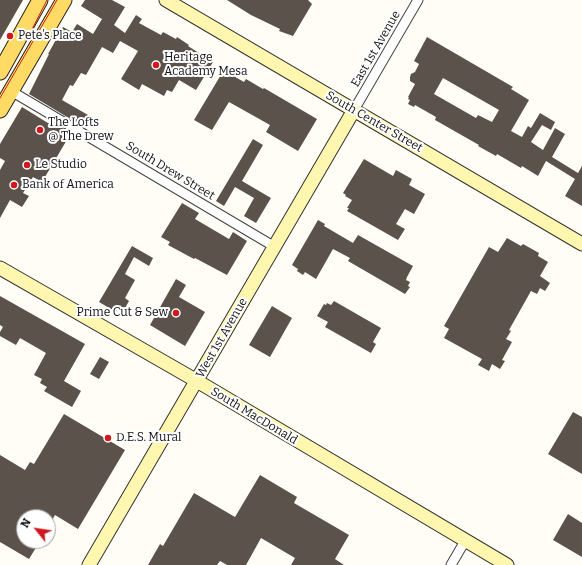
<!DOCTYPE html>
<html>
<head>
<meta charset="utf-8">
<style>
  body { margin:0 }
  #map { position:relative; width:582px; height:565px; overflow:hidden; background:#fffdf5; font-family:Bitter,serif }
  canvas { display:block }
  .north { position:absolute; left:16px; top:509px; width:40px; height:40px; box-sizing:border-box; background:#fff; border:1px solid #a0a0a0; border-radius:50%; rotate:300deg; font-size:11px; font-weight:700; line-height:16px; text-align:center; color:#111 }
  .north::after { content:''; display:block; margin:auto; width:14px; height:18px; background:#d1181f; clip-path:polygon(50% 0,100% 100%,50% 72%,0 100%) }
</style>
</head>
<body>
<div id="map">
<canvas width="582" height="565"></canvas>
<div class="north">N</div>
</div>
<script>
const g = document.querySelector('canvas').getContext('2d');
g.lineJoin = 'round';
function fillPath(path, color) {
  g.fillStyle = color;
  g.fill(path, 'evenodd');
}
function poly(rows) {
  const path = new Path2D();
  for (const r of rows) {
    path.moveTo(r[0], r[1]);
    for (let i = 2; i < r.length; i += 2) path.lineTo(r[i], r[i + 1]);
  }
  return path;
}
function trace(path, color, width, dash) {
  g.strokeStyle = color;
  g.lineWidth = width;
  g.lineCap = dash ? 'butt' : 'round';
  g.setLineDash(dash || []);
  g.stroke(path);
}
function drawText(font, color, halo, rows, align = 'center') {
  g.font = font + ' Bitter,serif';
  g.lineWidth = 4;
  g.setLineDash([]);
  g.textBaseline = 'middle';
  g.strokeStyle = halo;
  g.fillStyle = color;
  for (const [text, x, y, turn = 0] of rows) {
    g.save();
    g.translate(x, y);
    g.rotate((+turn || 0) * Math.PI / 180);
    g.textAlign = isNaN(turn) ? turn : align;
    if (halo) g.strokeText(text, 0, 0);
    g.fillText(text, 0, 0);
    g.restore();
  }
}
fillPath(poly([
  [0,0,23,0,0,40],
  [85,0,112,0,125,7,114,25,125,33,136,15,142,19,139,23,161,35,163,32,176,39,177,37,189,45,188,46,213,62,196,90,179,80,172,92,167,90,164,96,142,84,139,90,121,79,138,51,120,41,113,53,102,47,86,75,81,73,73,86,70,85,62,100,88,115,82,126,29,94,49,54,48,54,63,27,72,32,77,24,93,34,102,19,81,6],
  [227,0,308,0,312,4,293,36,279,31,280,29,251,15],
  [427,37,513,87,511,89,529,100,511,131,522,137,528,126,531,128,540,113,555,122,551,130,542,125,531,142,543,150,555,128,565,134,552,157,578,173,582,166,582,206,565,196,575,179,546,161,538,176,522,166,521,168,497,154,496,156,478,146,479,145,435,120,436,117,415,105,414,107,408,104,410,100,408,99,409,97,408,97,415,84,410,81,410,77,411,74,415,72,419,64,414,61],
  [443,78,499,110,492,122,478,115,476,118,434,94],
  [222,73,228,76,230,74,244,82,246,79,263,89,264,88,317,119,298,151,266,132,270,125,229,102,212,130,194,120],
  [22,107,56,128,57,125,71,133,42,182,33,177,23,193,29,196,22,207,10,200,0,218,0,170,5,161,0,158,0,144],
  [253,139,263,145,242,181,271,198,256,223,244,216,254,198,235,187,224,206,216,201],
  [364,159,393,176,396,170,412,179,409,185,425,194,414,214,405,209,396,224,405,229,398,240,347,211,349,208,347,208,352,200,345,196,346,195,343,193],
  [182,203,199,213,195,219,229,239,233,232,247,241,227,275,195,258,194,259,168,245,170,242,161,237],
  [318,220,325,224,324,226,353,243,358,235,413,266,407,277,406,280,410,282,408,286,410,287,405,294,348,261,350,258,333,249,316,279,305,272,303,275,297,271,298,269,292,265],
  [507,238,521,246,523,244,539,253,538,256,548,262,540,276,550,283,545,291,540,288,537,294,531,291,509,330,511,331,506,339,512,342,502,360,505,361,500,369,492,364,489,371,478,365,482,359,444,338,449,329,444,326,489,247,498,252],
  [132,246,153,258,149,266,134,257,125,274,135,280,125,298,129,301,124,310,119,307,116,312,99,302],
  [176,279,186,285,179,297,205,312,185,346,150,325],
  [0,296,85,344,64,381,81,391,72,407,44,391,47,387,40,383,42,379,34,375,46,353,20,338,16,345,0,336,0,332,3,327,0,325],
  [334,301,381,328,373,342,376,344,371,353,325,327,328,322,317,316,324,304,326,305,327,303,331,305],
  [272,306,292,318,270,357,249,345],
  [100,357,109,362,99,379,90,374],
  [573,412,582,417,582,474,548,454],
  [64,414,125,450,78,529,55,515,48,527,48,517,24,517,24,541,40,541,29,559,0,542,0,455,25,470,30,462,34,464],
  [260,475,297,497,294,503,349,535,335,559,344,565,291,565,295,558,261,538,246,565,227,565,220,561,217,565,148,565,160,544,163,546,194,493,235,517],
  [568,514,582,523,582,557,553,540]
]), '#5b524c');
const street = poly([
  [11,91,275,247],
  [354,110,418,0],
  [451,565,465,541]
]);
const secondary = poly([
  [166,0,582,244],
  [0,268,197,381,507,565],
  [89,565,354,110]
]);
const primary = poly([
  [0,72,40,0],
  [0,110,64,0]
]);
trace(street, '#444', 11);
trace(secondary, '#333', 15);
trace(primary, '#222', 17);
trace(street, '#fff', 9);
trace(secondary, '#fff7b0', 13);
trace(primary, '#ffdb65', 15);
trace(poly([
  [26,41,47,0],
  [0,98,57,0]
]), '#d1181f', 1);
for (const [x, y, r, color] of [
  [10,36,4,"#d1181f"],
  [156,65,4,"#d1181f"],
  [40,130,4,"#d1181f"],
  [27,165,4,"#d1181f"],
  [14,185,4,"#d1181f"],
  [176,313,4,"#d1181f"],
  [108,438,4,"#d1181f"]
]) {
  const dot = new Path2D();
  dot.arc(x, y, r, 0, 2 * Math.PI);
  g.fillStyle = color;
  g.fill(dot);
  trace(dot, '#fff', 1.5);
}
drawText('12px', '#111', '#fff', [
  ["Pete’s Place",18,36],
  ["Heritage",164,58],
  ["Academy Mesa",164,72],
  ["The Lofts",48,123],
  ["@ The Drew",48,137],
  ["Le Studio",35,165],
  ["Bank of America",22,185],
  ["Prime Cut & Sew",168,313,"right"],
  ["D.E.S. Mural",116,438]
], 'left');
drawText('12px', '#111', '#fff', [
  ["East 1st Avenue",376,49,-60],
  ["South Center Street",374,122,30],
  ["South Drew Street",170,171,31],
  ["West 1st Avenue",222,338,-60],
  ["South MacDonald",254,416,31]
]);
</script>
</body>
</html>
